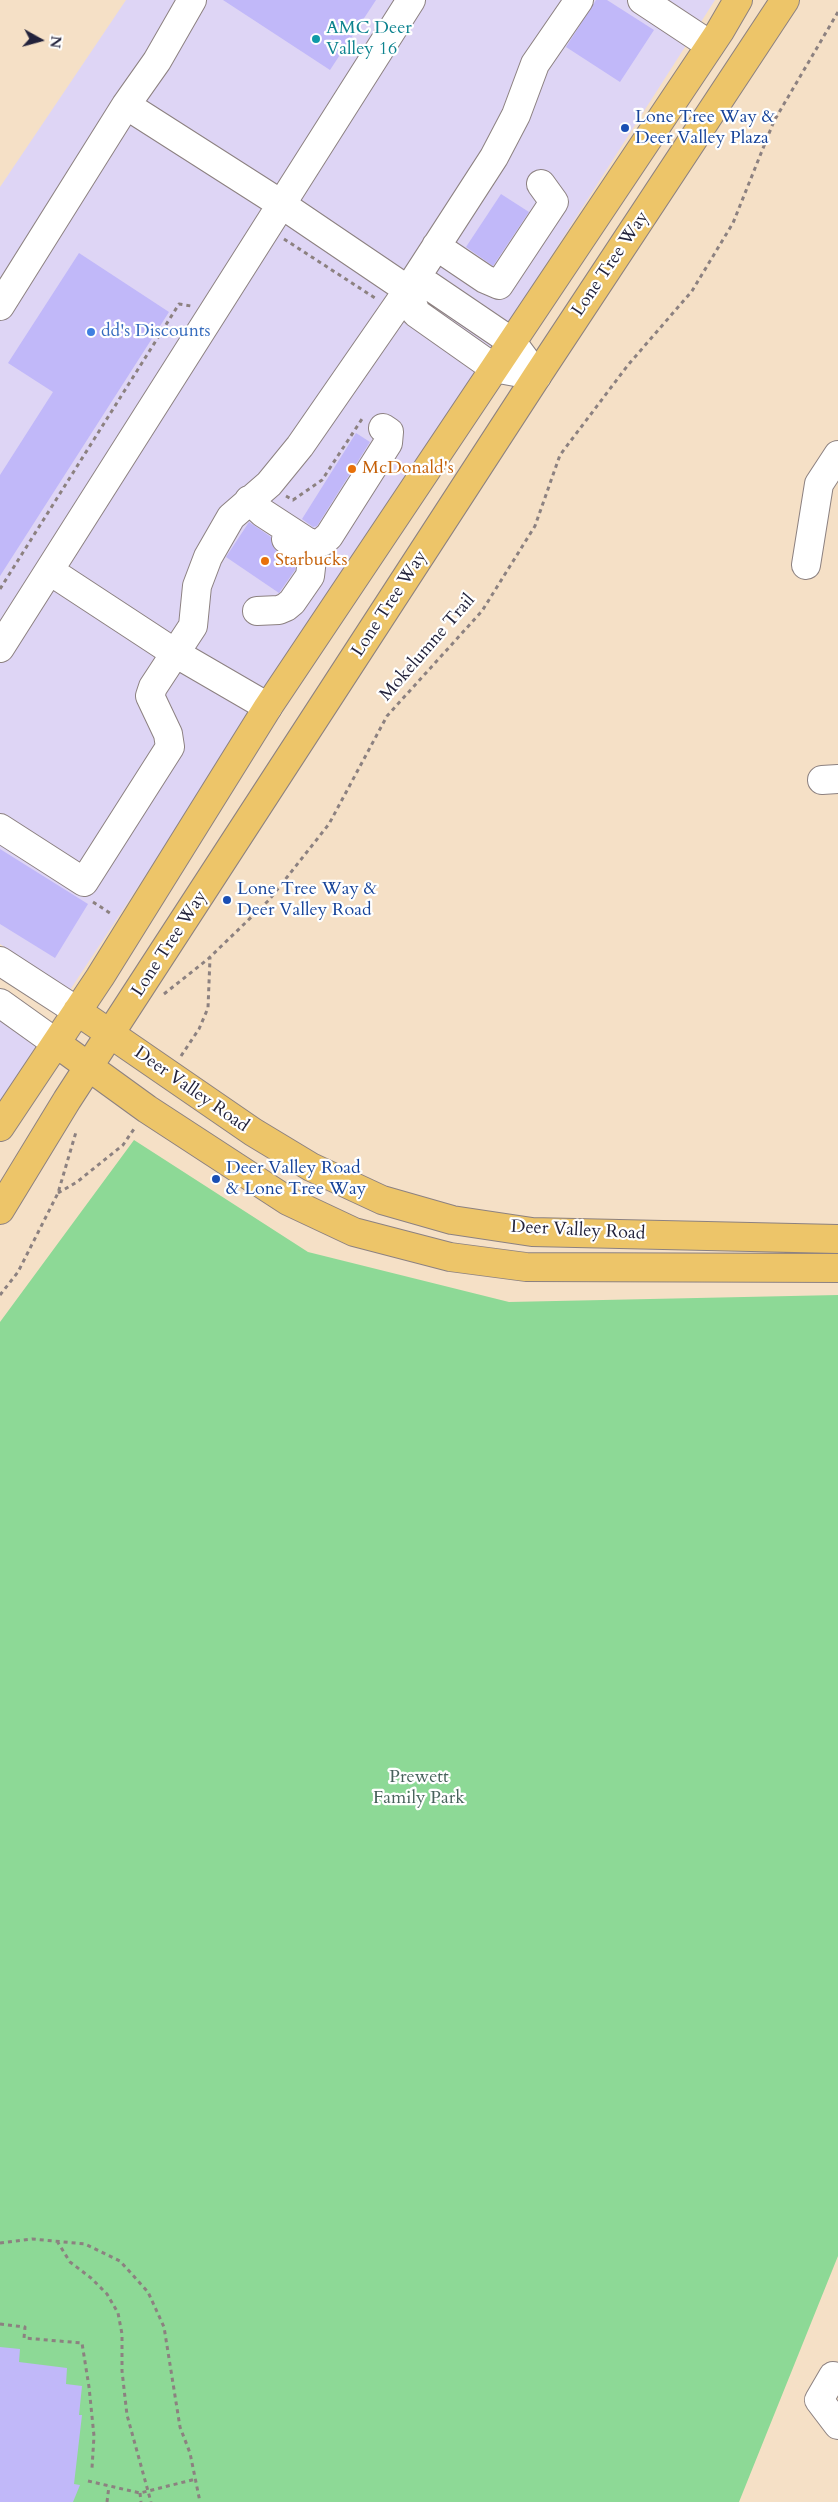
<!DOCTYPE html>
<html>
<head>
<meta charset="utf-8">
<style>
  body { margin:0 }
  #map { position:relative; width:838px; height:2502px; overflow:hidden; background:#f5e0c6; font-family:Cardo,serif }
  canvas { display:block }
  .north { position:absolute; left:15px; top:15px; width:50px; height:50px; -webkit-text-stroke:4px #fff; paint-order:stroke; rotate:97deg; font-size:14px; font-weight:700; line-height:20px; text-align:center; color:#22223b }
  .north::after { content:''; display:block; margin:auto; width:18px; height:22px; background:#22223b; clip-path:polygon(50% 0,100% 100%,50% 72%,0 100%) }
</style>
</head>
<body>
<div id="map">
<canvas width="838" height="2502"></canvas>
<div class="north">N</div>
</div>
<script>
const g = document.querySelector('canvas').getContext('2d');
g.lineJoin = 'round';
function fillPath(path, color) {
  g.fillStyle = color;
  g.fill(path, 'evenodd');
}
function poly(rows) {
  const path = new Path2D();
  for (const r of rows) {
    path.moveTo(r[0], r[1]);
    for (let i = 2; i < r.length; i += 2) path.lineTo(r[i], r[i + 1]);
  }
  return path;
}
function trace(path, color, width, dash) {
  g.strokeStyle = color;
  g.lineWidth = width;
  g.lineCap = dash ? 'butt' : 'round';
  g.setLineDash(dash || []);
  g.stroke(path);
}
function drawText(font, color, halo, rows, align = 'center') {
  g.font = font + ' Cardo,serif';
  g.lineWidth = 4.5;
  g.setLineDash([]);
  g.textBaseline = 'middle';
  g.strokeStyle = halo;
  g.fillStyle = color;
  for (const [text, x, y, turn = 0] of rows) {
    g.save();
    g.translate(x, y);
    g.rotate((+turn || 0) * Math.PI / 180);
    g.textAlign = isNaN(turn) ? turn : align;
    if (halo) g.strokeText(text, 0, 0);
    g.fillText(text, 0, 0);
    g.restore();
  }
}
fillPath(poly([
  [126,0,715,0,467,388,70,990,0,944,0,187],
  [0,1018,37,1044,0,1103]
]), '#ded5f5');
fillPath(poly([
  [134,1140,308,1252,509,1302,838,1295,838,2256,739,2502,0,2502,0,1322]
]), '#8dd996');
fillPath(poly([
  [223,0,376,0,330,70],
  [596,0,607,0,654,30,620,82,566,47],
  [501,194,529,212,493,266,466,247],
  [79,253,169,312,0,576,0,475,53,392,8,363],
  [356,433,370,442,317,526,313,527,302,519],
  [249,522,271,537,272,545,277,552,296,564,295,570,279,593,226,557],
  [0,849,88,904,55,958,0,924],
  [0,2347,20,2349,19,2362,67,2368,66,2384,82,2386,79,2415,82,2415,74,2484,80,2485,73,2502,0,2502]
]), '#c1b8f9');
const minor = poly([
  [642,0,710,45],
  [126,105,281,204,408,290,416,313,494,368,537,376],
  [436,246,485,279,499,285,554,202,541,184],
  [408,290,428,285,512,342,526,361],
  [0,306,126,105,157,61,192,0],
  [249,500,263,513,306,541,314,544,322,542,329,536,388,443,389,432,383,428],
  [806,565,819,484,838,455],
  [50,571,175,653,268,707],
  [257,611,279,610,286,607,292,602,310,576,312,559,308,554,286,539],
  [0,648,411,0],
  [822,780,838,779],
  [0,828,84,882,170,747,168,734,150,696,153,687,193,626,197,586,208,557,231,517,269,484,300,446,408,290,494,157,516,115,535,64,579,0],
  [0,961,77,1011],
  [0,1003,56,1043],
  [838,2377,833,2376,819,2400,838,2425]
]);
const major = poly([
  [77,1011,253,1132,311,1167,382,1200,452,1220,532,1232,838,1239],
  [56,1043,147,1109,288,1201,354,1232,450,1257,526,1267,838,1268],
  [0,1127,100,977,268,707,720,31,738,0],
  [0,1210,67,1100,537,376,785,0]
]);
trace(minor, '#8c8180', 30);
trace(major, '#8c8180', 30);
trace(poly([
  [284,239,375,298],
  [286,496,293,500,322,480,362,419],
  [0,589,179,304,191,306],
  [93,902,113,915],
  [164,994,208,959,269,900,329,824,387,716,482,611,535,526,560,455,628,365,692,291,733,223,774,121,838,12],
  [181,1056,199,1029,208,1008,210,958],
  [58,1193,77,1182,123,1145,136,1126],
  [0,1295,18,1272,58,1193,76,1132],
  [57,2241,70,2262,91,2278,107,2294,118,2313,122,2334,122,2371,127,2415,151,2502],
  [0,2243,32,2239,85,2244,120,2261,148,2292,164,2327,180,2427,190,2453,200,2502],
  [0,2324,25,2327,24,2338,82,2343,89,2387,94,2436,92,2468],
  [88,2481,140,2493,196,2479],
  [140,2493,141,2502],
  [107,2502,109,2486]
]), '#8c8180', 3, [4, 4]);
trace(minor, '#fff', 28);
trace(major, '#edc569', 28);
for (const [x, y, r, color] of [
  [316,39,5,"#0f9aa8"],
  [625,128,5,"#1a4fb4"],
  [91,332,5,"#3f7fe0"],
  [352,469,5,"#e8710a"],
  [265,561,5,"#e8710a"],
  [227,900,5,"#1a4fb4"],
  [216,1179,5,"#1a4fb4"]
]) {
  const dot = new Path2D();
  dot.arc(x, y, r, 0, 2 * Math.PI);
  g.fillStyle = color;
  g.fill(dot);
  trace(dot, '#fff', 2);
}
drawText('18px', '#0d838f', '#fff', [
  ["AMC Deer",326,29],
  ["Valley 16",326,50]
], 'left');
drawText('18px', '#164399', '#fff', [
  ["Lone Tree Way &",635,118],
  ["Deer Valley Plaza",635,139],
  ["Lone Tree Way &",237,890],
  ["Deer Valley Road",237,911],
  ["Deer Valley Road",226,1169],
  ["& Lone Tree Way",226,1190]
], 'left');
drawText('18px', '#22223b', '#fff', [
  ["Lone Tree Way",611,264,-56],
  ["Lone Tree Way",390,604,-57],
  ["Mokelumne Trail",428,648,-49],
  ["Lone Tree Way",170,944,-57],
  ["Deer Valley Road",191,1090,35],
  ["Deer Valley Road",578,1231,3]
]);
drawText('18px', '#366cbe', '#fff', [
  ["dd's Discounts",101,332]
], 'left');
drawText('18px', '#c56008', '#fff', [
  ["McDonald's",362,469],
  ["Starbucks",275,561]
], 'left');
drawText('18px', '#47625b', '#fff', [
  ["Prewett",419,1778],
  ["Family Park",419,1799]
]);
</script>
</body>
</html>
